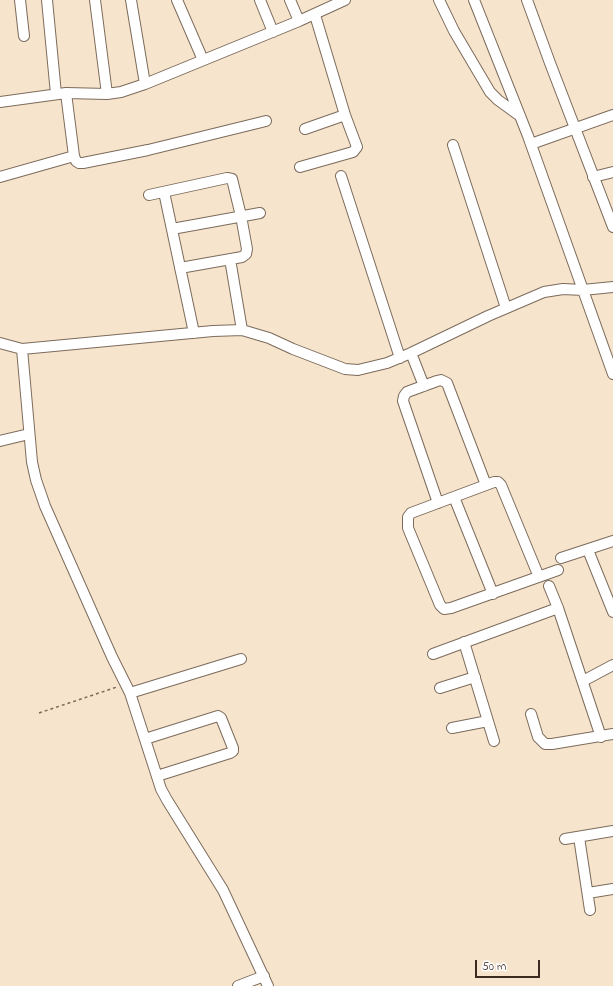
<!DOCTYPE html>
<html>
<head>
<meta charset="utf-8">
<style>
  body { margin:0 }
  #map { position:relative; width:613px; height:986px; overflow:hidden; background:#f6e4cd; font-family:"Indie Flower",sans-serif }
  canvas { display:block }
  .scale { position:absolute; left:475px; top:960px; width:65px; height:18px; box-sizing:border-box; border:2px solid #3b2a1e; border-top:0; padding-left:5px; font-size:12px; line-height:14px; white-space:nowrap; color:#3b2a1e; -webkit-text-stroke:3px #fff; paint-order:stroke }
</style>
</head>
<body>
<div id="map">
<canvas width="613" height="986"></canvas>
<div class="scale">50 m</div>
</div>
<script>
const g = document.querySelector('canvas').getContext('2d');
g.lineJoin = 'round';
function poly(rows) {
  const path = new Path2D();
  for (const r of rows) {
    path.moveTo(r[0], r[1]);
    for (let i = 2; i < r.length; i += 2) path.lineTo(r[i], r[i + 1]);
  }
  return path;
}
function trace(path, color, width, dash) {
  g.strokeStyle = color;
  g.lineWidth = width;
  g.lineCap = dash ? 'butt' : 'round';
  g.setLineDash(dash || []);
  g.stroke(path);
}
const minor = poly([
  [20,0,24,36],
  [47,0,56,94],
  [95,0,107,94],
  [131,0,145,84],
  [177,0,203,60],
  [260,0,273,32],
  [290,0,299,21],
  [439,0,454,31,490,92,498,100,520,116],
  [474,0,528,136,613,374],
  [527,0,550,63,613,227],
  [66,93,74,156,76,161,79,163,83,163,148,150,266,121],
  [0,102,66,93,107,94,121,92,145,84,299,21,345,0],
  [305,129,345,115],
  [531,144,613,115],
  [453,145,506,308],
  [300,167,353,152,357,147,345,115,315,15],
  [341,176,400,358],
  [0,177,74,156],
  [593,177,613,172],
  [164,192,194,333],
  [149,195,227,178,232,179,241,216,247,249,246,254,242,257,180,268],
  [172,229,260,213],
  [230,259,242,330],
  [0,343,22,349,213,331,242,330,269,338,293,349,345,369,358,370,387,363,411,353,488,316,544,292,563,289,583,290,613,287],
  [22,349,32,462,36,480,45,506,112,657,130,693,161,789,167,800,223,890,268,986],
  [411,353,424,386],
  [0,441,29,434],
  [454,497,493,594],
  [438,503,403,401,404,396,407,392,437,381,441,380,447,383,486,485],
  [588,550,613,612],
  [561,558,613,541],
  [539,577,501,485,498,482,494,482,411,513,408,517,408,528,440,605,444,609,451,608,558,570],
  [549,586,558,608,601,737],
  [464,642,494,741],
  [433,654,558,608],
  [583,681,613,665],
  [440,688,475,677],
  [130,693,241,659],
  [531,714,538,737,545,744,552,744,613,734],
  [452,728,488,721],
  [145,739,218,716,221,718,233,748,233,751,230,753,157,776],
  [579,837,590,910],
  [565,839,613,831],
  [588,893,613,889],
  [238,986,264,976]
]);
trace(minor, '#7c6b5b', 12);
trace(poly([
  [39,713,117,687]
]), '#7c6b5b', 1.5, [3, 3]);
trace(minor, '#fff', 10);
</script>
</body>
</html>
